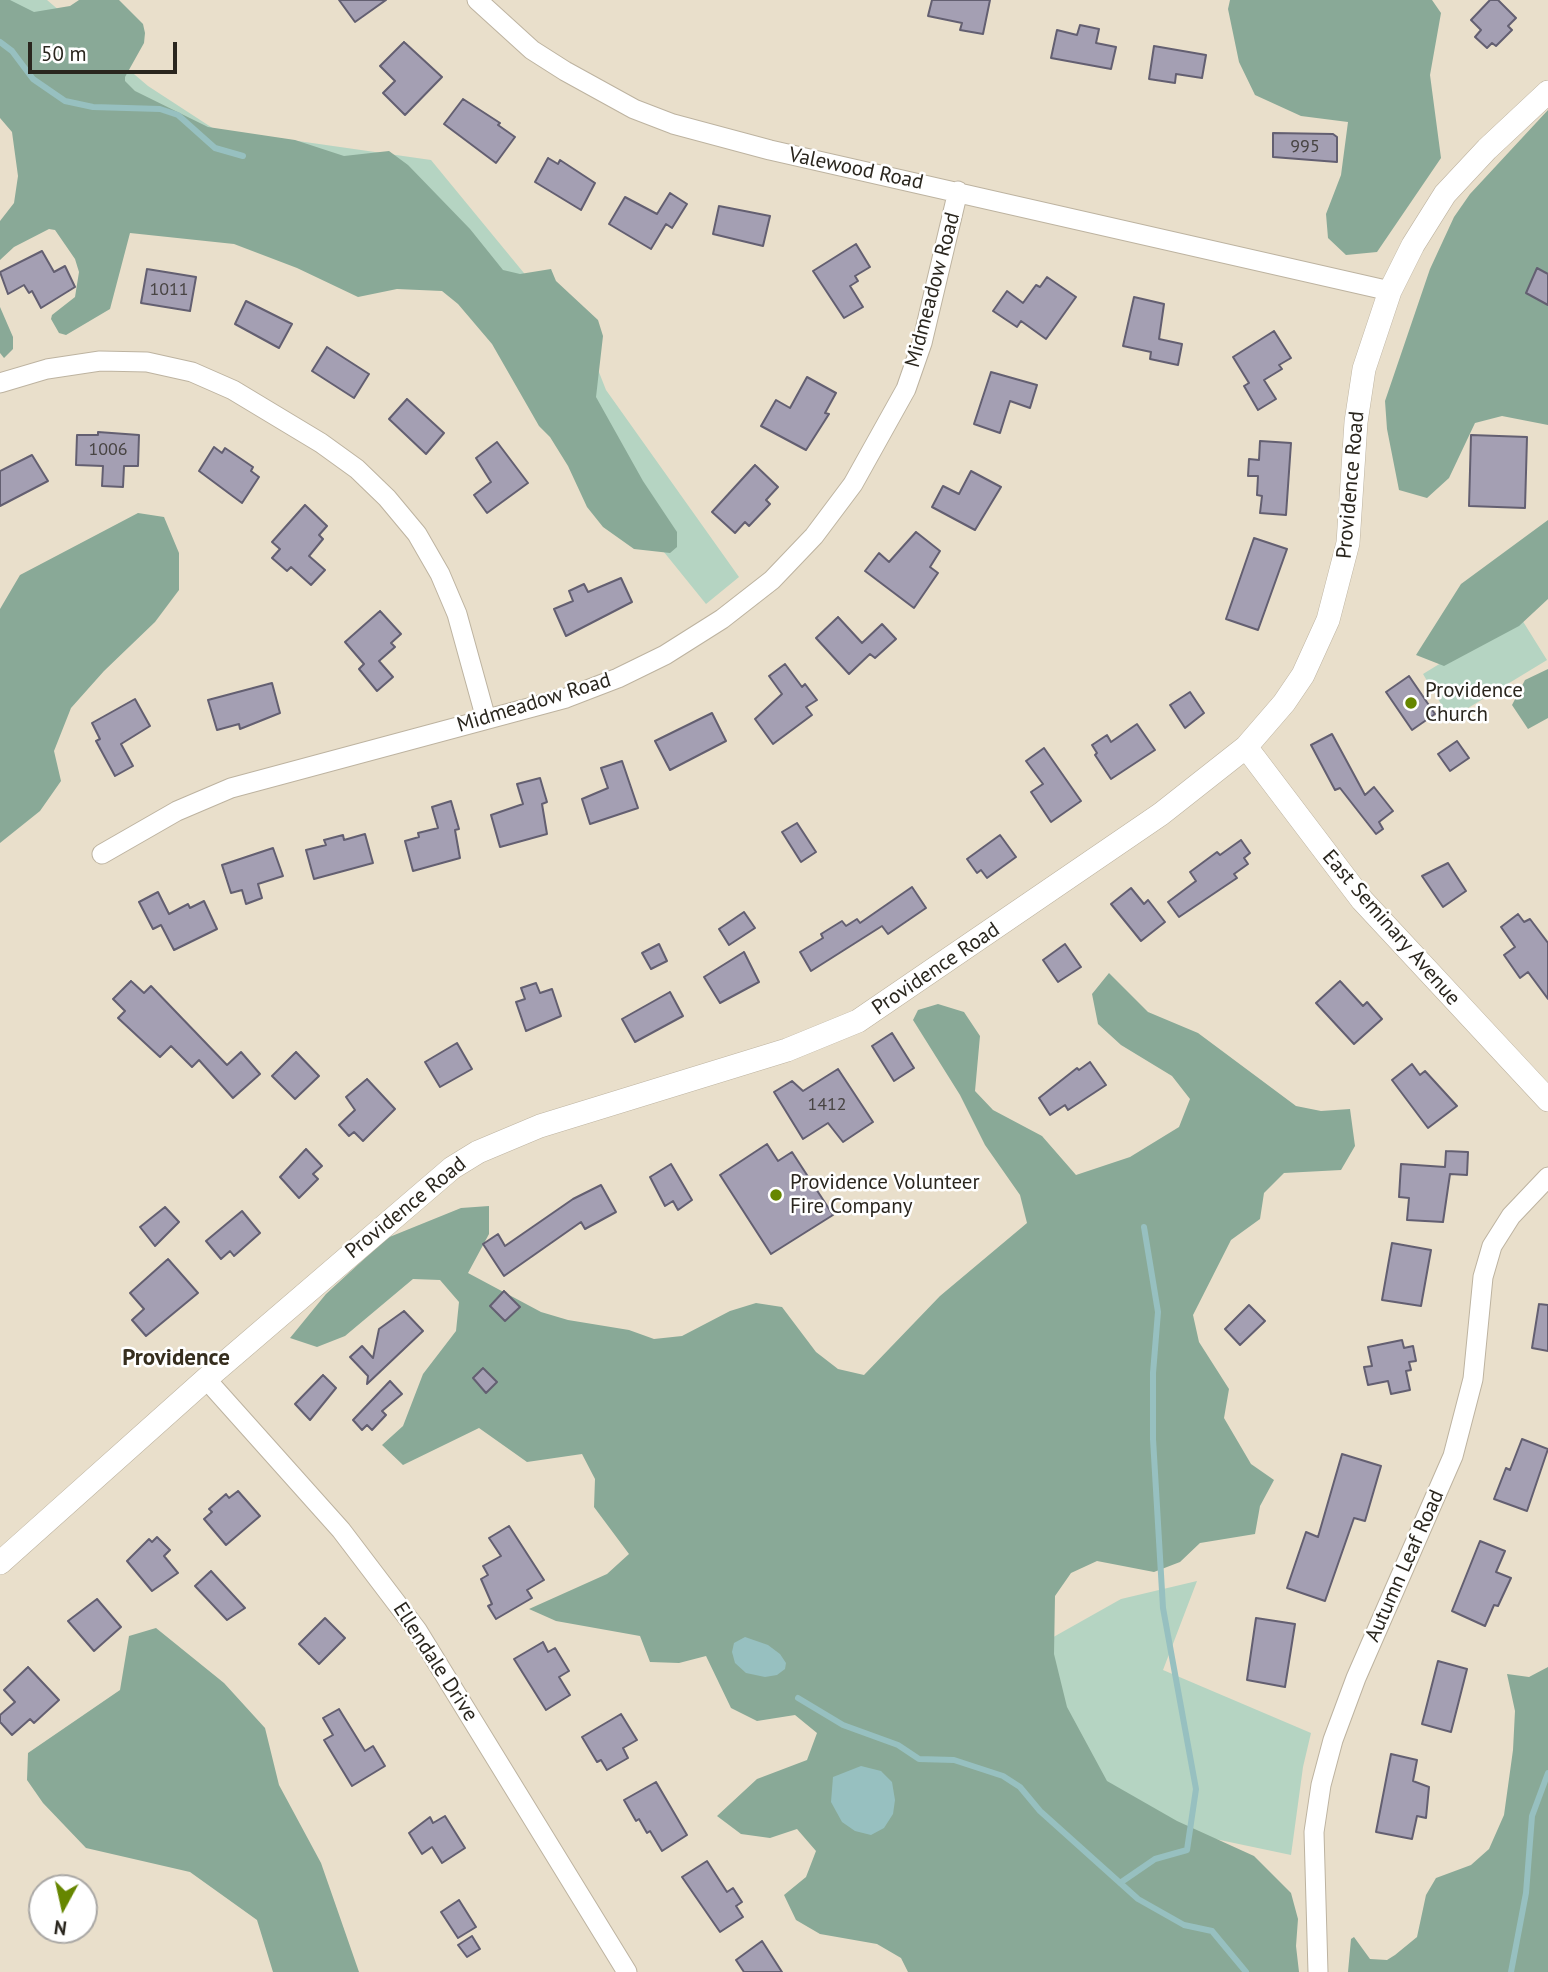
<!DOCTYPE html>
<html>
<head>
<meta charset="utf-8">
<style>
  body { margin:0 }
  #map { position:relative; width:1548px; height:1972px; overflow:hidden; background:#e9dfcb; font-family:"PT Sans",sans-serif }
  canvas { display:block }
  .north { position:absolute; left:28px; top:1874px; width:70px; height:70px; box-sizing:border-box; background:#fff; border:2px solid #aaa8a5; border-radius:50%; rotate:188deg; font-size:19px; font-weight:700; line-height:28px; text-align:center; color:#2a261e }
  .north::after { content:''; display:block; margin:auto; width:24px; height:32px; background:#668600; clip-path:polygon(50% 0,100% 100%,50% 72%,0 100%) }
  .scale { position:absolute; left:28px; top:42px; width:149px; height:32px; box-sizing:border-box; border:4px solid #2a261e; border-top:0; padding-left:9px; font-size:21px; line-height:24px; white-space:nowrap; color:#2a261e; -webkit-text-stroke:5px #fff; paint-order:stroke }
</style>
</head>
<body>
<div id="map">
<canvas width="1548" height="1972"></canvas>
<div class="north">N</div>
<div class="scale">50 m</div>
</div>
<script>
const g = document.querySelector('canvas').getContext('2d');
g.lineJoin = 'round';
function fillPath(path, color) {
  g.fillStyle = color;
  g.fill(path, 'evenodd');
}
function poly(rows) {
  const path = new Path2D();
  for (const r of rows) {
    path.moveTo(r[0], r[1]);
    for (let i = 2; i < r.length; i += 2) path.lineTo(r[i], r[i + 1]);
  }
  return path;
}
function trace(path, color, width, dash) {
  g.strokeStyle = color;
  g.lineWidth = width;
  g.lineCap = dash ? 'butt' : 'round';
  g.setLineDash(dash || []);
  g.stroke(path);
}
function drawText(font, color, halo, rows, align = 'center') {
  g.font = font + ' "PT Sans",sans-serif';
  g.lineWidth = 5;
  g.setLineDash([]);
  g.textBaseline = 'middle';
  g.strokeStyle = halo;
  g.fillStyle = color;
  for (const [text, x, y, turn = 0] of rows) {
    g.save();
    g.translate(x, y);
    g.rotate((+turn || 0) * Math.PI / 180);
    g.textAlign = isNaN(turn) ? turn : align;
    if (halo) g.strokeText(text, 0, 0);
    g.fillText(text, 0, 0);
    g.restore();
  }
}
fillPath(poly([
  [0,0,47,0,148,86,214,129,431,160,593,357,606,390,739,577,706,604,570,436,401,199,213,171],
  [1519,615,1547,660,1450,719,1423,674],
  [1197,1581,1163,1670,1311,1733,1303,1767,1291,1855,1101,1815,1025,1653,1121,1599]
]), '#b5d4c2');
fillPath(poly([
  [0,0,10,0,34,12,70,6,79,0,119,0,143,24,145,33,144,43,125,77,125,81,135,91,208,127,295,140,344,156,389,151,408,165,470,229,503,270,520,274,551,269,556,281,598,320,603,336,596,397,643,481,677,532,677,547,670,553,634,549,603,527,587,507,568,466,550,437,539,426,492,344,458,304,442,291,397,289,358,297,297,268,234,244,130,233,110,309,66,335,59,333,51,319,52,315,75,297,79,272,75,259,55,230,49,229,14,247,0,260,0,221,14,203,18,176,12,132,0,118],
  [1230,0,1432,0,1441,13,1430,75,1441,158,1377,252,1346,255,1328,238,1326,214,1341,175,1348,122,1301,116,1255,95,1239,62,1228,9],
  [1548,110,1548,425,1502,416,1475,423,1449,478,1427,498,1399,490,1387,429,1385,401,1430,269,1454,217,1470,194],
  [0,307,13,337,13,349,4,358,0,353],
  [138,513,164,517,179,553,179,590,155,622,104,671,71,708,54,751,61,781,40,811,0,843,0,609,20,575],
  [1548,520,1548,599,1519,626,1444,666,1416,655,1461,584],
  [1548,669,1548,718,1528,729,1512,705,1525,680],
  [1109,973,1148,1012,1198,1033,1296,1106,1321,1111,1350,1109,1355,1146,1341,1170,1284,1173,1264,1193,1260,1219,1231,1240,1193,1315,1199,1342,1229,1389,1224,1418,1251,1464,1274,1480,1260,1506,1255,1534,1200,1543,1180,1562,1154,1572,1097,1561,1071,1573,1055,1596,1054,1654,1067,1707,1107,1781,1177,1821,1254,1856,1291,1893,1298,1919,1296,1946,1299,1972,908,1972,901,1958,877,1944,820,1934,796,1920,784,1895,806,1877,816,1851,797,1829,770,1838,741,1834,717,1816,757,1779,807,1760,817,1733,795,1715,757,1721,731,1708,706,1656,679,1663,650,1662,640,1636,556,1621,529,1609,607,1574,629,1554,594,1507,595,1479,582,1454,527,1462,479,1428,403,1465,382,1445,403,1426,423,1374,456,1331,459,1302,440,1280,413,1279,345,1336,317,1347,290,1338,326,1294,387,1238,461,1208,489,1206,489,1234,468,1273,541,1312,568,1320,629,1330,654,1339,682,1336,730,1311,756,1303,782,1307,816,1352,838,1369,864,1375,940,1296,1027,1223,1020,1195,985,1145,960,1095,913,1020,918,1010,938,1004,964,1012,980,1036,975,1091,993,1110,1042,1136,1076,1175,1130,1157,1179,1127,1190,1099,1172,1076,1121,1045,1098,1024,1092,994],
  [156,1628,224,1683,265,1728,279,1785,321,1863,359,1972,273,1972,257,1920,190,1872,86,1848,43,1803,27,1780,28,1753,120,1690,129,1636],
  [1548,1667,1548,1972,1348,1972,1351,1939,1354,1937,1370,1959,1387,1960,1395,1955,1417,1937,1426,1895,1436,1878,1471,1865,1489,1849,1504,1815,1513,1750,1515,1711,1507,1674,1529,1677]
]), '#89a997');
fillPath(poly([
  [745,1637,768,1645,780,1654,786,1663,785,1669,777,1675,765,1677,746,1673,735,1663,732,1652,734,1643],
  [861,1766,881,1771,892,1782,895,1800,893,1814,884,1828,871,1835,855,1831,842,1822,831,1802,833,1777]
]), '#97c0c0');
trace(poly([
  [0,42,12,51,33,79,65,101,93,107,160,109,178,115,215,148,243,156],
  [798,1698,843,1725,898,1745,919,1759,954,1760,1003,1776,1020,1787,1040,1811,1138,1899,1184,1925,1212,1931,1246,1972],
  [1120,1883,1155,1859,1187,1850,1196,1789,1163,1608,1153,1439,1153,1373,1158,1312,1144,1227],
  [1511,1972,1526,1893,1532,1816,1548,1773]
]), '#97c0c0', 6);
const building = poly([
  [339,0,386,0,355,22,339,0],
  [932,0,990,0,983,34,960,30,962,23,928,16,932,0],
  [1490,0,1498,0,1516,18,1508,26,1512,30,1496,46,1492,43,1487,48,1475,37,1481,30,1471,20,1490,0],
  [1080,25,1099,29,1096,43,1116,47,1111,69,1051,58,1057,30,1077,35,1080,25],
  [404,42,442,77,405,115,383,93,395,81,380,66,404,42],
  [1154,46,1206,55,1202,78,1176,74,1175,83,1149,79,1154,46],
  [463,99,500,123,498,125,515,137,496,163,444,124,463,99],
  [1273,133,1333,134,1337,137,1337,162,1273,157,1273,133],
  [548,158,558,164,560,160,595,183,581,210,535,182,548,158],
  [670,193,687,204,672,228,666,224,651,249,609,224,625,197,657,214,670,193],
  [719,206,770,216,763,246,713,234,719,206],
  [856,244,870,267,855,276,858,281,850,286,863,307,844,318,813,271,856,244],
  [42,251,54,272,65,266,75,287,41,308,32,291,29,293,24,285,8,294,0,272,42,251],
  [1537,268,1548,274,1548,305,1526,293,1537,268],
  [147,269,196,277,190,311,141,303,147,269],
  [1047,277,1076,297,1046,339,1021,321,1017,327,993,311,1007,291,1023,303,1036,285,1040,287,1047,277],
  [1134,297,1164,304,1159,339,1182,344,1178,365,1150,359,1151,352,1123,346,1134,297],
  [246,301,292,324,279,348,235,324,246,301],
  [1274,331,1291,358,1279,365,1282,369,1264,380,1276,399,1258,410,1244,386,1249,383,1233,357,1274,331],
  [327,347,369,374,354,398,312,371,327,347],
  [991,372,1037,385,1030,408,1010,401,1000,433,974,424,991,372],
  [807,377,836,393,825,413,829,414,806,450,761,426,776,400,790,408,807,377],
  [407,399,444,433,426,454,389,419,407,399],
  [98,432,139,435,138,466,124,466,123,487,102,486,103,466,76,465,77,435,98,435,98,432],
  [1471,435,1527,437,1525,508,1469,506,1471,435],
  [1260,441,1291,443,1286,515,1260,513,1262,496,1257,495,1258,476,1248,476,1249,459,1259,460,1260,441],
  [497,442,528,483,487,513,474,495,491,482,476,458,497,442],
  [214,447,222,453,225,448,253,467,251,471,259,477,242,503,199,471,214,447],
  [32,455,48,481,0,506,0,471,32,455],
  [755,465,778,487,766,500,770,504,749,526,745,522,735,533,712,512,755,465],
  [971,471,1001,487,975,530,932,507,943,486,959,494,971,471],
  [305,505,327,526,319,535,323,539,309,556,325,570,311,585,291,567,287,571,272,558,280,549,272,542,305,505],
  [916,532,940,551,930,567,938,573,914,608,865,571,879,553,889,562,916,532],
  [1254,538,1287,549,1258,630,1226,619,1254,538],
  [621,578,632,602,566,636,554,609,573,601,569,591,584,584,588,592,621,578],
  [380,611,401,634,391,643,395,647,379,661,393,677,377,691,359,669,364,664,345,642,380,611],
  [838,617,862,643,882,624,896,639,875,658,870,654,849,674,816,638,838,617],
  [785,664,802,687,805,684,817,700,806,707,812,715,773,744,755,719,782,694,769,676,785,664],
  [1409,676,1435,714,1412,730,1386,692,1409,676],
  [272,683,280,713,240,729,239,724,217,730,208,700,272,683],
  [1190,692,1204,713,1185,728,1170,705,1190,692],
  [135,699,150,726,121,744,133,766,115,776,96,741,100,739,92,723,135,699],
  [712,713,726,741,670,770,655,741,712,713],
  [1137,724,1155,750,1111,779,1095,755,1097,753,1092,745,1107,735,1111,742,1137,724],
  [1332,734,1365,795,1374,787,1393,811,1379,822,1383,829,1376,834,1340,788,1335,790,1311,745,1332,734],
  [1457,741,1469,758,1450,771,1438,754,1457,741],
  [1044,748,1081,801,1051,822,1031,792,1043,784,1026,761,1044,748],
  [622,761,638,808,590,824,582,799,608,788,601,768,622,761],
  [540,778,547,802,542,804,547,834,500,847,491,815,523,804,517,784,540,778],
  [451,801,459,829,455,830,460,858,413,871,405,841,419,837,418,833,438,828,432,807,451,801],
  [797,823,816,852,801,862,782,832,797,823],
  [365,834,373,863,314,879,306,850,326,845,324,840,343,835,344,840,365,834],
  [1000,835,1016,857,987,878,981,870,977,873,967,859,1000,835],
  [1241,840,1250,853,1244,858,1248,864,1234,874,1237,878,1179,917,1168,902,1196,881,1190,872,1217,852,1220,855,1241,840],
  [273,848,283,876,258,884,262,898,246,904,242,890,231,893,222,865,273,848],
  [1448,863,1466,891,1443,907,1422,876,1448,863],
  [912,887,926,908,888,934,882,926,811,971,800,952,823,938,821,934,842,921,846,926,857,919,860,923,912,887],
  [1131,888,1144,904,1148,900,1165,922,1141,941,1111,904,1131,888],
  [158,892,169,914,188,904,190,908,204,901,217,929,174,950,161,925,153,929,139,902,158,892],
  [744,912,755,928,729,945,719,929,744,912],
  [1518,914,1524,922,1530,919,1548,943,1548,999,1528,972,1520,978,1504,955,1515,947,1501,927,1518,914],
  [659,944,667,961,651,969,642,953,659,944],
  [1065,944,1081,967,1058,982,1043,960,1065,944],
  [744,952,759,982,720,1003,704,977,744,952],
  [131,981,144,993,151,986,227,1065,241,1052,260,1074,233,1098,199,1060,192,1067,171,1046,160,1057,118,1018,125,1011,113,999,131,981],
  [1340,981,1363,1006,1367,1002,1382,1019,1354,1044,1316,1003,1340,981],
  [536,983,540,993,552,989,561,1016,526,1031,516,1002,525,999,521,988,536,983],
  [670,992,683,1016,635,1042,622,1019,670,992],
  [892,1033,914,1068,894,1081,872,1046,892,1033],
  [457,1043,472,1069,440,1087,425,1062,457,1043],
  [296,1052,319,1076,295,1099,272,1076,296,1052],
  [1090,1062,1106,1085,1068,1110,1065,1105,1050,1115,1039,1098,1077,1068,1079,1070,1090,1062],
  [1412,1064,1420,1075,1425,1071,1457,1106,1428,1128,1392,1080,1412,1064],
  [838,1069,873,1122,843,1142,828,1123,803,1139,774,1092,792,1081,803,1091,838,1069],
  [367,1079,395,1109,363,1141,354,1132,349,1136,339,1125,355,1110,346,1097,367,1079],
  [767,1144,778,1161,792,1152,833,1215,771,1254,720,1175,767,1144],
  [306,1149,322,1166,313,1174,318,1179,299,1198,280,1177,306,1149],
  [1446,1151,1468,1152,1467,1175,1450,1174,1443,1222,1407,1220,1409,1198,1399,1197,1401,1164,1445,1167,1446,1151],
  [671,1164,692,1200,678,1210,673,1201,665,1206,650,1177,671,1164],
  [601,1185,616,1212,585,1229,581,1222,504,1276,483,1244,498,1234,505,1246,573,1199,601,1185],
  [165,1207,179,1222,155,1246,140,1227,165,1207],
  [242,1211,260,1233,234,1256,230,1251,221,1259,206,1241,242,1211],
  [1392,1243,1431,1250,1421,1306,1382,1300,1392,1243],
  [168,1259,198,1293,146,1336,132,1320,144,1309,130,1293,168,1259],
  [504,1291,520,1307,505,1321,490,1306,504,1291],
  [1539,1304,1548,1305,1548,1351,1532,1348,1539,1304],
  [1249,1305,1265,1321,1240,1345,1225,1329,1249,1305],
  [404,1311,423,1331,367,1384,368,1376,350,1357,362,1346,373,1358,379,1329,404,1311],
  [1402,1340,1404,1348,1413,1346,1416,1361,1409,1362,1411,1370,1406,1371,1410,1390,1391,1394,1388,1381,1368,1385,1364,1367,1372,1366,1368,1347,1402,1340],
  [483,1368,497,1382,486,1393,473,1378,483,1368],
  [323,1375,336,1388,310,1420,295,1404,323,1375],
  [390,1381,402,1394,382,1411,386,1415,372,1430,367,1425,362,1430,353,1420,390,1381],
  [1522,1439,1548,1449,1527,1511,1494,1499,1506,1468,1510,1470,1522,1439],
  [1342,1454,1381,1466,1365,1521,1354,1518,1325,1601,1287,1588,1306,1532,1318,1537,1342,1454],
  [238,1491,260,1516,226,1545,204,1519,212,1512,209,1509,226,1494,229,1498,238,1491],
  [509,1526,544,1580,527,1590,532,1598,496,1619,488,1606,492,1604,481,1579,488,1575,483,1566,501,1556,489,1538,509,1526],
  [157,1537,170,1550,164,1556,178,1573,152,1591,127,1561,149,1539,152,1542,157,1537],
  [1480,1541,1505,1551,1496,1572,1511,1578,1498,1606,1494,1605,1485,1626,1452,1611,1480,1541],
  [211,1571,245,1608,227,1620,195,1586,211,1571],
  [97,1599,121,1627,94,1651,68,1621,97,1599],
  [325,1618,345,1638,319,1664,299,1644,325,1618],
  [1256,1618,1295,1624,1285,1687,1247,1680,1256,1618],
  [543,1642,548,1652,555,1648,569,1671,559,1677,570,1695,546,1710,514,1659,543,1642],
  [1438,1661,1467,1669,1451,1732,1422,1724,1438,1661],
  [28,1667,59,1700,34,1723,30,1719,12,1735,0,1722,0,1715,15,1702,4,1690,28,1667],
  [339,1709,365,1751,373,1746,385,1766,352,1786,324,1740,333,1735,323,1718,339,1709],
  [621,1714,637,1740,623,1748,628,1758,607,1770,601,1760,597,1762,582,1737,621,1714],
  [1391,1754,1417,1760,1413,1781,1429,1787,1426,1818,1417,1816,1412,1839,1376,1832,1391,1754],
  [656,1782,687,1835,662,1851,650,1831,647,1833,639,1819,636,1821,624,1800,656,1782],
  [445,1816,465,1848,442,1863,432,1847,422,1854,409,1833,430,1817,433,1823,445,1816],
  [707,1861,727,1892,733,1888,742,1902,736,1906,743,1917,720,1932,682,1877,707,1861],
  [459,1900,476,1927,458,1938,441,1912,459,1900],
  [472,1936,480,1949,467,1957,458,1945,472,1936],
  [762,1941,782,1972,744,1972,736,1960,762,1941]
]);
fillPath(building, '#a49fb3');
trace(building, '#635f71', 2);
const minor = poly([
  [477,0,532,50,565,71,634,109,673,124,770,150,1390,291],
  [0,383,47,369,100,361,147,362,192,372,233,390,321,443,357,469,387,498,417,534,440,574,457,614,486,719],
  [102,854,177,811,231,788,566,698,618,678,665,655,722,619,772,580,814,536,853,484,906,389,922,343,958,191],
  [206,1379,341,1530,417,1630,627,1972],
  [1318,1972,1314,1832,1321,1785,1333,1740,1356,1678,1453,1456,1473,1379,1483,1277,1492,1246,1511,1216,1548,1177]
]);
const tertiary = poly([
  [1246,747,1362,900,1548,1100],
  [0,1563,206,1379,452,1168,478,1152,540,1126,787,1050,858,1021,1161,814,1246,747,1284,703,1303,675,1328,620,1348,543,1356,422,1364,369,1390,291,1413,245,1445,194,1487,149,1548,92]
]);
trace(minor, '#bdb3a0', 21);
trace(tertiary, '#bdb3a0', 24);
trace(minor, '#fff', 19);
trace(tertiary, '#fff', 23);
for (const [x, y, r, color] of [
  [1411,703,7,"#668600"],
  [776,1195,7,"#668600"]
]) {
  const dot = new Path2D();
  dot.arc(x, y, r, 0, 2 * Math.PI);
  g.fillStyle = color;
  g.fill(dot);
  trace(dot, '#fff', 2.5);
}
drawText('18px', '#484443', null, [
  ["995",1305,147],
  ["1011",169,290],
  ["1006",108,450],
  ["1412",827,1105]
]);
drawText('21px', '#2a261e', '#fff', [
  ["Valewood Road",856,169,12],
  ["Midmeadow Road",933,290,-75],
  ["Providence Road",1351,485,-85],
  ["Midmeadow Road",534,703,-17],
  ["East Seminary Avenue",1391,928,49],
  ["Providence Road",936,969,-34],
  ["Providence Road",406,1208,-39],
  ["Autumn Leaf Road",1405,1566,-66],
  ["Ellendale Drive",435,1662,57]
]);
drawText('21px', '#2a261e', '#fff', [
  ["Providence",1425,691],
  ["Church",1425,715],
  ["Providence Volunteer",790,1183],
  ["Fire Company",790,1207]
], 'left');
drawText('bold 23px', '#362e1e', '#fff', [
  ["Providence",176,1358]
]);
</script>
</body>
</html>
